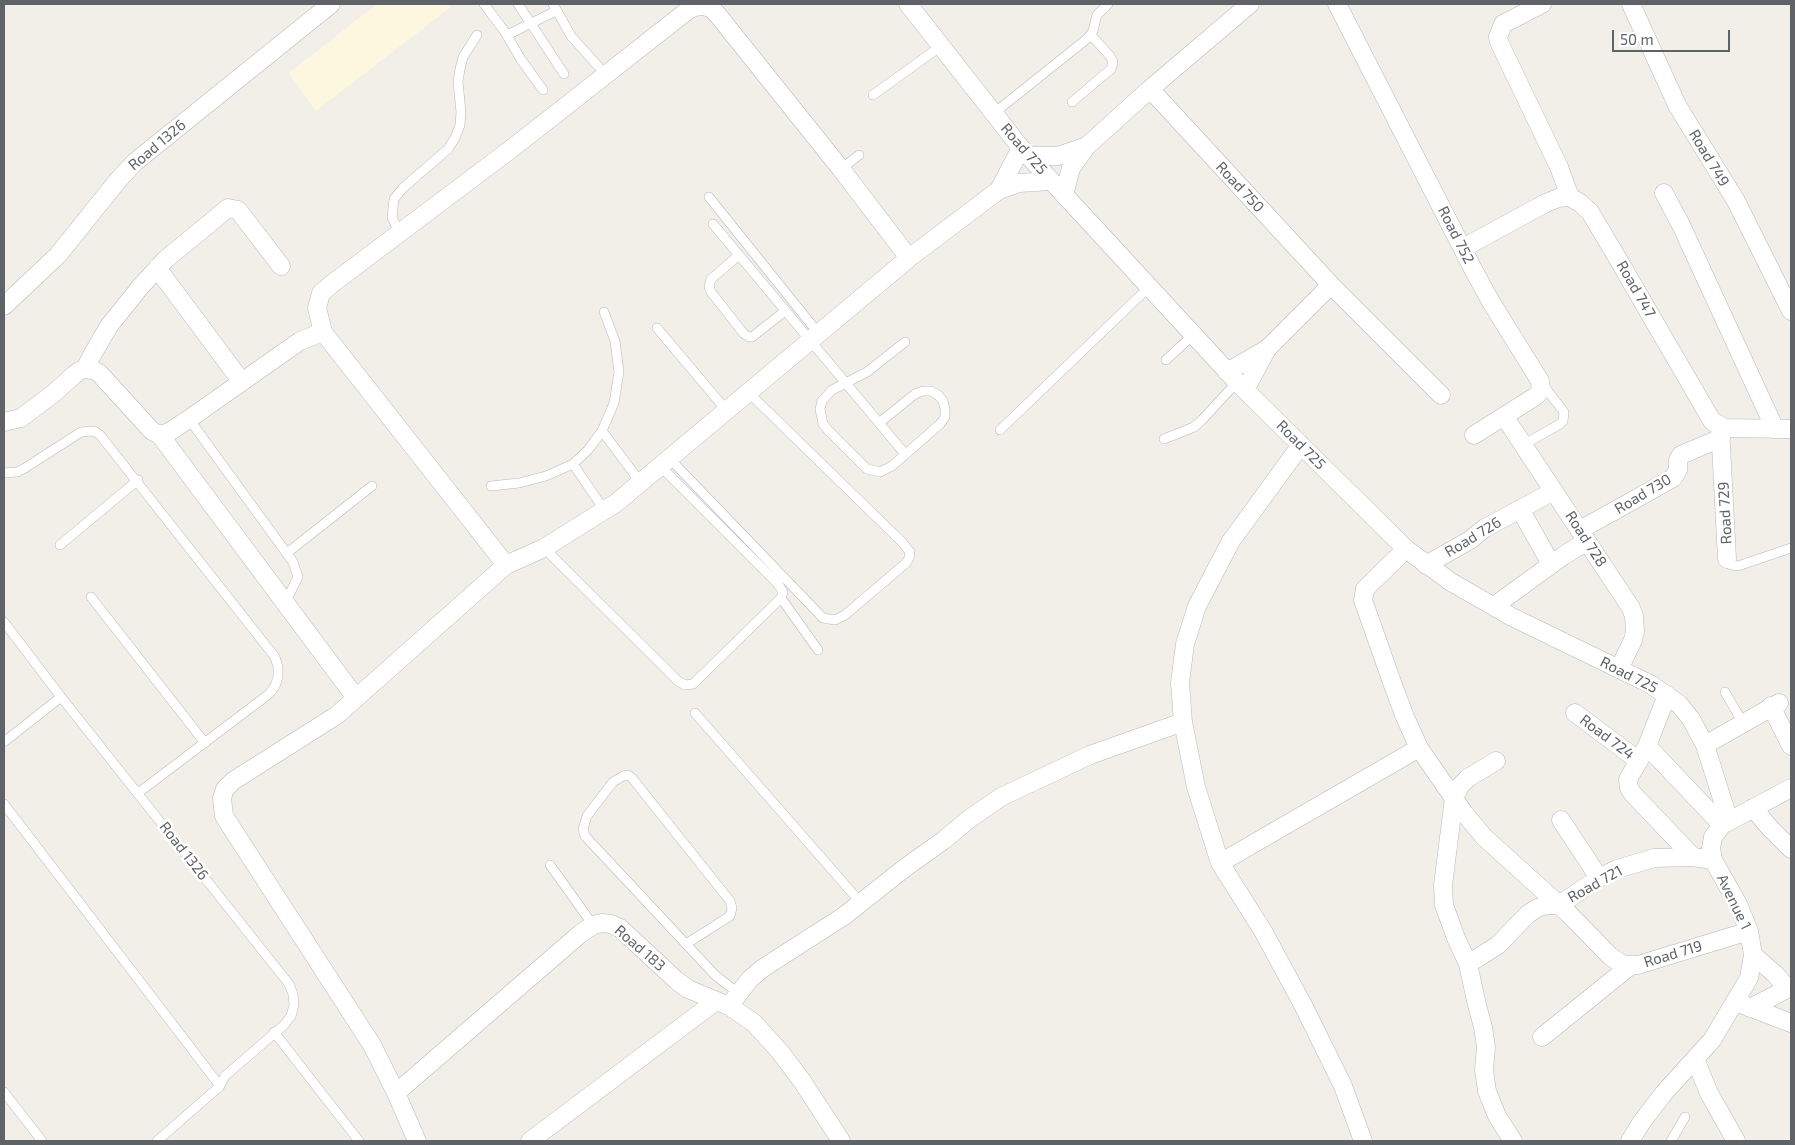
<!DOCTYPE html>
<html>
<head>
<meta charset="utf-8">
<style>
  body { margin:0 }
  #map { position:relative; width:1795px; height:1145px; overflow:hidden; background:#f1efe8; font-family:"Exo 2",sans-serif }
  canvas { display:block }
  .frame { position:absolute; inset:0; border:5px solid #5f6368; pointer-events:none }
  .scale { position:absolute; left:1612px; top:30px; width:118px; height:22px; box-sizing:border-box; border:2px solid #5f6368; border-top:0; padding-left:6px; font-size:15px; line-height:18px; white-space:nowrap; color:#5f6368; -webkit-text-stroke:4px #fff; paint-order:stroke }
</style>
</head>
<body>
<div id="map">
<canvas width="1795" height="1145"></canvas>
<div class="frame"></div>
<div class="scale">50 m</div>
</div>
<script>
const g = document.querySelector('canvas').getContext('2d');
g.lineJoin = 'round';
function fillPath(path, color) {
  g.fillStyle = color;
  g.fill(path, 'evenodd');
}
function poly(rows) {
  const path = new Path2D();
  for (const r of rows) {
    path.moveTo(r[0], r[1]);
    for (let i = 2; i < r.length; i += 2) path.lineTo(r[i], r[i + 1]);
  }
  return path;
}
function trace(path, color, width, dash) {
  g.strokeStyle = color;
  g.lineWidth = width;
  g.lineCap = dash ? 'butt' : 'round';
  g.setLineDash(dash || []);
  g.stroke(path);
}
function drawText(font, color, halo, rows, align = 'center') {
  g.font = font + ' "Exo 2",sans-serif';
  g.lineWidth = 5;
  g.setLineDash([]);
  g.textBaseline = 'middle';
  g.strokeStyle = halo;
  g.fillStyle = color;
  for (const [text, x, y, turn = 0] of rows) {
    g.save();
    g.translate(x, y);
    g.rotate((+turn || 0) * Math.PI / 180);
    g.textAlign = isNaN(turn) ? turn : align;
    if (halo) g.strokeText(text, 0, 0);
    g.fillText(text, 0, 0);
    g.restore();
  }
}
fillPath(poly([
  [377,4,450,4,452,6,316,111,289,73]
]), '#fef7e0');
const lane = poly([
  [484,4,505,32,520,58,543,90],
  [518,4,564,74],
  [553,4,571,36,606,75],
  [507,35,556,11],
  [873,95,941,46],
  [1072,102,1111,69,1112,66,1113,62,1110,56,1091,35],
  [993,114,1088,38,1093,31,1097,15,1108,4],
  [841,169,859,155],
  [709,197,819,334],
  [713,224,905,454],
  [399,233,392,217,394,199,403,188,448,149,455,138,460,125,461,112,458,82,460,69,463,57,477,35],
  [739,255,711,279,709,287,711,292,744,334,749,337,752,337,785,311],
  [657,328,727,411],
  [1166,360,1193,335],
  [189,419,293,562,298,577,285,603],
  [879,423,915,394,923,391,931,391,938,395,943,401,945,409,945,417,940,424,892,466,880,472,867,469,828,430,823,424,820,409,822,401,832,390,867,372,905,342],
  [1000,430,1149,287],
  [602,431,641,483],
  [1164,439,1194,427,1202,420,1237,382],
  [1523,445,1560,424,1563,421,1564,412,1543,385],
  [670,459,823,618,835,620,845,615,906,563,909,558,910,552,902,542,749,393],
  [573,464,605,511],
  [4,473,17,472,25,468,81,432,94,431,100,435,275,657,278,667,278,677,275,686,269,694,138,793],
  [491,486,519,483,546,476,573,464,588,450,602,431,614,403,619,372,615,341,604,312],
  [60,545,138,480],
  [544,548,678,681,685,685,693,684,781,598,783,592,778,584,661,467],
  [287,553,372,486],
  [1727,559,1731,565,1738,566,1791,548],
  [91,597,205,743],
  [781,598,818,650],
  [4,622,61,697,289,984,293,994,294,1005,291,1016,284,1025,225,1076,219,1087,157,1141],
  [1725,692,1743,723],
  [695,713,861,903],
  [4,742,61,697],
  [4,804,220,1086],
  [550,865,593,925],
  [686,944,730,916,732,908,730,901,632,778,628,775,623,776,613,782,587,816,583,829,585,836,715,975,738,993],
  [274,1032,359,1141],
  [4,1092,42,1141],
  [1671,1141,1685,1117]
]);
const street = poly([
  [908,4,1021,148,1237,382,1406,549,1451,582,1512,617,1650,684,1679,704,1691,719,1705,745,1729,821],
  [1337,4,1474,271,1491,302,1540,381,1541,390,1536,396,1474,435],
  [1542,4,1503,24,1498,37,1499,42,1559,167,1570,197],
  [1631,4,1677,105,1736,201,1791,311],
  [1150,89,1331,285,1441,395],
  [1029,156,1058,156,1087,146],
  [999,190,1021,148],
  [1664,193,1681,225,1775,429],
  [1064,195,1071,168,1087,146,1150,89,1250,4],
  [1463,248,1544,204,1558,198,1570,197,1580,203,1590,212,1615,254,1712,421,1725,428,1791,429],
  [157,268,242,382],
  [4,306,58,255,119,179,135,162,331,4],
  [85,369,92,355,109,326,141,286,165,260,228,208,238,210,281,266],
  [1227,372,1267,349,1331,285],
  [1245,390,1267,349],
  [1504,416,1631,608,1634,616,1635,632,1633,640,1619,669],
  [4,422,21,418,54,393,74,375,79,371,85,369,93,370,99,373,152,431,160,435,169,432,189,419,300,341,323,332],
  [1720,427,1727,559],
  [160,435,356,698],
  [1301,445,1231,541,1197,606,1185,644,1180,683,1183,722,1196,787,1220,863,1263,931,1303,1005,1343,1086,1363,1141],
  [1520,509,1551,564],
  [1580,530,1673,478,1678,470,1678,460,1681,455,1721,438],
  [1406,549,1365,589,1363,600,1393,685,1405,717,1419,748,1464,813,1484,837,1568,913,1610,956,1623,965,1638,965,1749,931],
  [506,565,323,332,317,308,321,293,333,283,515,146,687,11,694,7,703,6,711,8,717,14,841,169,909,258],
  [1426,565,1470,540,1485,528,1554,491],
  [1494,606,1563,556,1587,541],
  [1667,695,1647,746,1631,774,1628,780,1629,788,1633,794,1693,857],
  [1771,706,1791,746],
  [1575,713,1639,761],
  [1705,745,1779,703],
  [1647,746,1722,825],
  [1496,761,1468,778,1460,786,1454,798,1443,885,1444,905,1456,938,1468,964,1477,1005,1483,1027,1486,1047,1484,1070,1487,1091,1497,1116,1513,1141],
  [1753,808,1770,828,1791,849],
  [1561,820,1599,878],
  [1220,863,1419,748],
  [1753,955,1775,974,1788,989],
  [1468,964,1498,945,1528,914,1537,908,1547,905,1559,905,1599,878,1617,869,1654,858,1693,857,1713,860],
  [1736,1002,1791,1023],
  [729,1006,750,979,763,968,844,916,906,867,944,840,969,819,1001,797,1090,755,1183,722],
  [1750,1008,1791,987],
  [1542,1037,1630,966],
  [1695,1059,1709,1093,1736,1141],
  [396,1093,580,934,593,925,602,923,611,924,620,928,676,980,688,989,729,1006,754,1023,781,1053,802,1081,841,1141],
  [417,1141,396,1093,372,1045,224,816,222,798,225,789,233,781,337,715,506,565,544,548,616,503,909,258,999,190,1019,183,1051,181],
  [530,1141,716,1001],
  [1630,1141,1641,1123,1664,1093,1712,1040,1749,978,1753,955,1749,931,1738,904,1713,860,1711,848,1713,837,1722,825,1791,788]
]);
trace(lane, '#b5b8bc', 10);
trace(street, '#b5b8bc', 19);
trace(lane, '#fff', 9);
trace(street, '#fff', 18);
drawText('15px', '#5f6368', '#fff', [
  ["Road 1326",157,145,-40],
  ["Road 725",1024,149,49],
  ["Road 749",1709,158,59],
  ["Road 750",1240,187,47],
  ["Road 752",1456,235,63],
  ["Road 747",1636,289,60],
  ["Road 725",1301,445,45],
  ["Road 730",1643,494,-31],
  ["Road 729",1725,513,-93],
  ["Road 726",1473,537,-31],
  ["Road 728",1586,539,57],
  ["Road 725",1629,675,27],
  ["Road 724",1607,737,37],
  ["Road 1326",184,851,52],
  ["Road 721",1595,884,-29],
  ["Avenue 1",1734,902,64],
  ["Road 183",640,948,41],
  ["Road 719",1673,954,-17]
]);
</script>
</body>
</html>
